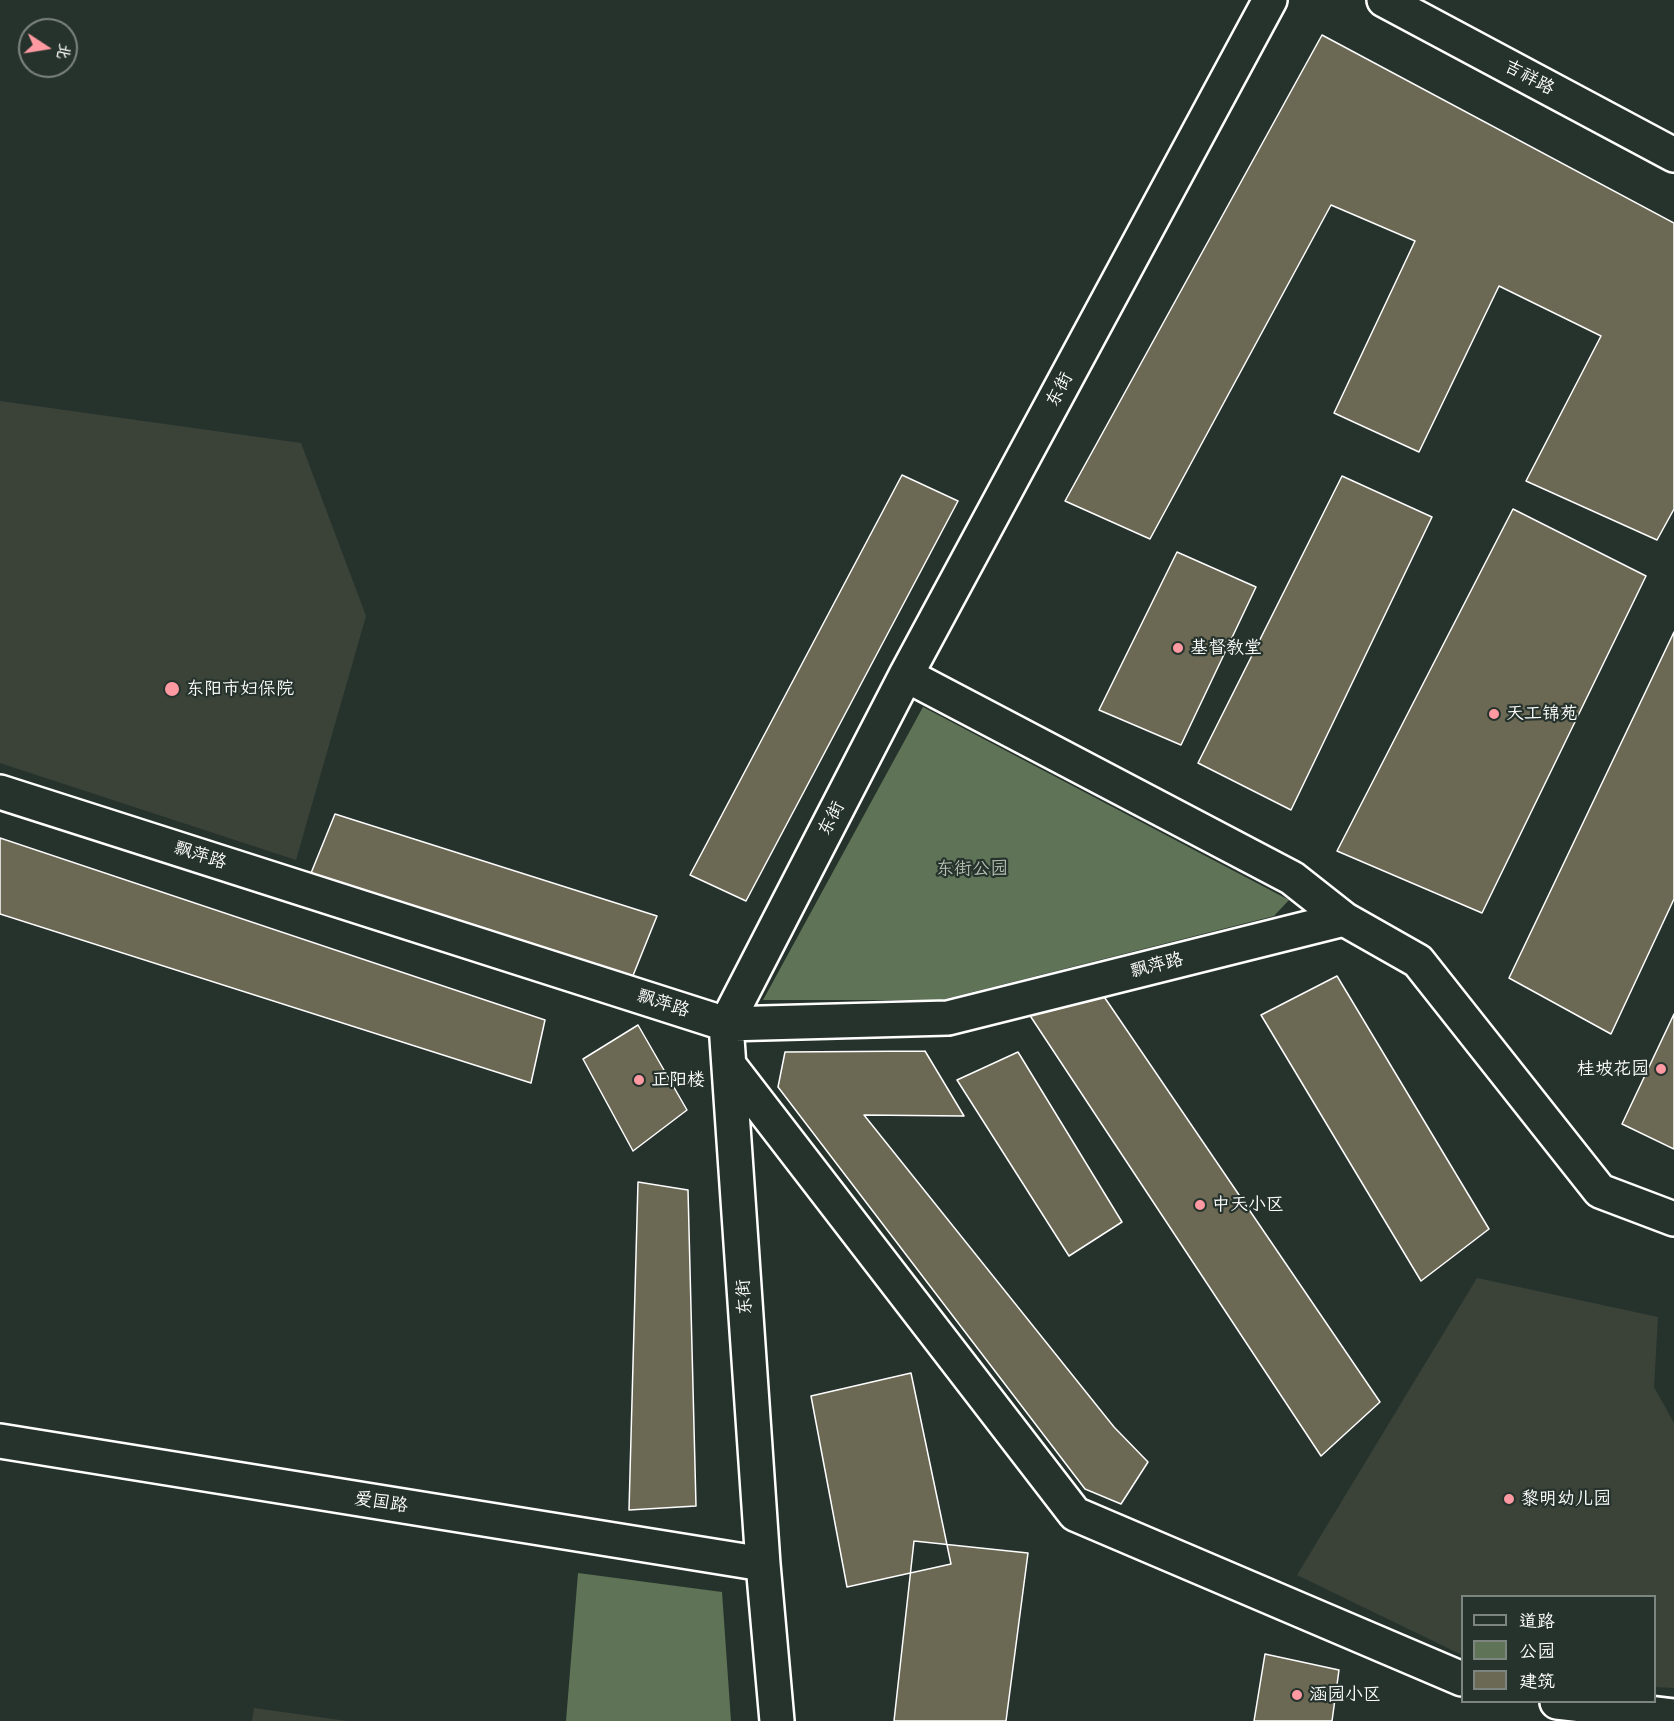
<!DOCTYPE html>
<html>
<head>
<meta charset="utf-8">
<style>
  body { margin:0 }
  #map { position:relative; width:1674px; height:1721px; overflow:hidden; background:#26332d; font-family:Pangolin,"LXGW WenKai TC",sans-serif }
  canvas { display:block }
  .legend { position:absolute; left:1461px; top:1595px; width:195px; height:108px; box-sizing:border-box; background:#26332d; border:2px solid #7d8581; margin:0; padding:8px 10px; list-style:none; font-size:18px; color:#fff }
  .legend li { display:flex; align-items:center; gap:12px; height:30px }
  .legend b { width:30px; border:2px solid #7d8581 }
  .north { position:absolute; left:18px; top:18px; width:60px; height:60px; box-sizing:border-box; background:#26332d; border:2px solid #7d8581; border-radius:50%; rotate:102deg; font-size:16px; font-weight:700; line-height:24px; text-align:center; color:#fff }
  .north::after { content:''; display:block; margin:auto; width:21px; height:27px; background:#ff9aa2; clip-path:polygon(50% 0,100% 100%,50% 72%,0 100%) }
</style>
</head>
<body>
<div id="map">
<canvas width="1674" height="1721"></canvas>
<ul class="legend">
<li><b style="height:8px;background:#26332d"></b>道路</li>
<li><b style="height:16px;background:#5f7356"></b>公园</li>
<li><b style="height:16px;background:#6b6854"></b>建筑</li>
</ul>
<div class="north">北</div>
</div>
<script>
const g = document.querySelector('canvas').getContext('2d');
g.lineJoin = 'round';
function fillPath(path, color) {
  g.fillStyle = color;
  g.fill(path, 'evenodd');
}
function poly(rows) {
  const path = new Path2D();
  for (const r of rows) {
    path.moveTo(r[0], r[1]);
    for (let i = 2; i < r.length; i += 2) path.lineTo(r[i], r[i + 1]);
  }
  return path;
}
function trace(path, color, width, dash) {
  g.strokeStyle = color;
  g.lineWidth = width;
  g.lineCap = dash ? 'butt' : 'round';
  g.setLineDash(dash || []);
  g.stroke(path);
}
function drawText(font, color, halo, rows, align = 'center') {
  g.font = font + ' Pangolin,"LXGW WenKai TC",sans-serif';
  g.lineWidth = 4.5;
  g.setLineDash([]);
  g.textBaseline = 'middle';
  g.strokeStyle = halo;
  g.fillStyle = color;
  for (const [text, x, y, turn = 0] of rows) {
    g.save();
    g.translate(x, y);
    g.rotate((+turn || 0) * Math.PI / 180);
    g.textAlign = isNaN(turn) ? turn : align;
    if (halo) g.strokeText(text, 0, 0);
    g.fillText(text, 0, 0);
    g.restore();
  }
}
fillPath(poly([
  [0,401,301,443,366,616,296,860,0,763],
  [1477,1278,1658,1317,1654,1387,1674,1423,1674,1688,1655,1687,1654,1596,1462,1596,1462,1655,1297,1575],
  [254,1708,347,1721,252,1721]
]), '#3b4339');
fillPath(poly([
  [923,707,1289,900,1274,916,941,1000,763,1000],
  [578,1573,722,1592,731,1721,566,1721]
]), '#5f7356');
const building = poly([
  [1322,35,1674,223,1674,509,1657,540,1526,481,1601,336,1499,286,1419,452,1334,413,1415,241,1331,205,1150,539,1065,501,1322,35],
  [902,475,958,501,746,901,690,875,902,475],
  [1342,476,1432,517,1291,810,1198,763,1342,476],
  [1513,509,1646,576,1482,913,1337,851,1513,509],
  [1177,552,1256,587,1181,745,1099,710,1177,552],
  [1674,632,1674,899,1611,1034,1509,978,1674,632],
  [335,814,657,916,632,978,309,878,335,814],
  [0,838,545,1020,531,1083,0,914,0,838],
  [1337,976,1489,1229,1421,1281,1261,1015,1337,976],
  [1092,979,1380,1402,1321,1456,1025,1008,1092,979],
  [1674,1014,1674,1149,1622,1124,1674,1014],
  [638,1025,687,1110,633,1151,583,1059,638,1025],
  [925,1051,964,1116,864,1115,1114,1427,1148,1462,1121,1504,1085,1489,778,1087,785,1052,925,1051],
  [1018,1052,1122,1222,1069,1256,957,1080,1018,1052],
  [638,1182,688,1190,696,1506,629,1510,638,1182],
  [911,1373,951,1564,847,1587,811,1396,911,1373],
  [914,1541,1028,1553,1006,1721,894,1721,914,1541],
  [1265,1654,1339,1670,1332,1721,1254,1721,1265,1654]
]);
fillPath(building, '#6b6854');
trace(building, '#fff', 1.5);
const minor = poly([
  [1384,0,1674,155],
  [906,675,1292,878,1344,919,1418,961,1600,1191,1674,1219],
  [0,792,726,1024,948,1018,1344,919],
  [729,1065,1075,1514,1462,1679],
  [0,1441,763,1564],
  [1557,1702,1674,1716],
  [777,1721,763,1564,726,1024,906,675,1270,0]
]);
trace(minor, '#fff', 38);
trace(minor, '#26332d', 33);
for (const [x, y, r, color] of [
  [1178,648,6,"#ff9aa2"],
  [172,689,8,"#ff9aa2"],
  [1494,714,6,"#ff9aa2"],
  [1661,1069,6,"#ff9aa2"],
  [639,1080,6,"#ff9aa2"],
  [1200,1205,6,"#ff9aa2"],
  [1509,1499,6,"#ff9aa2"],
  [1297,1695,6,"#ff9aa2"]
]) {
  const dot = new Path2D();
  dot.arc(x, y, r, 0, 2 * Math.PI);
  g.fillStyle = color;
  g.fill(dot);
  trace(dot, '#26332d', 2);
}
drawText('18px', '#fff', '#26332d', [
  ["吉祥路",1529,78,28],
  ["东街",1060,390,-62],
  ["东街",832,819,-63],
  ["飘萍路",200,856,18],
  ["飘萍路",1157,966,-14],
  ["飘萍路",663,1004,18],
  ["东街",745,1297,-94],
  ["爱国路",381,1503,9]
]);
drawText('18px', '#fff', '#26332d', [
  ["基督教堂",1190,648],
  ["东阳市妇保院",186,689],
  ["天工锦苑",1506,714],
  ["桂坡花园",1649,1069,"right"],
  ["正阳楼",651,1080],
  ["中天小区",1212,1205],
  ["黎明幼儿园",1521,1499],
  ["涵园小区",1309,1695]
], 'left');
drawText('18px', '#b7c0b3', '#26332d', [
  ["东街公园",972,869]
]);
</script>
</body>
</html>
